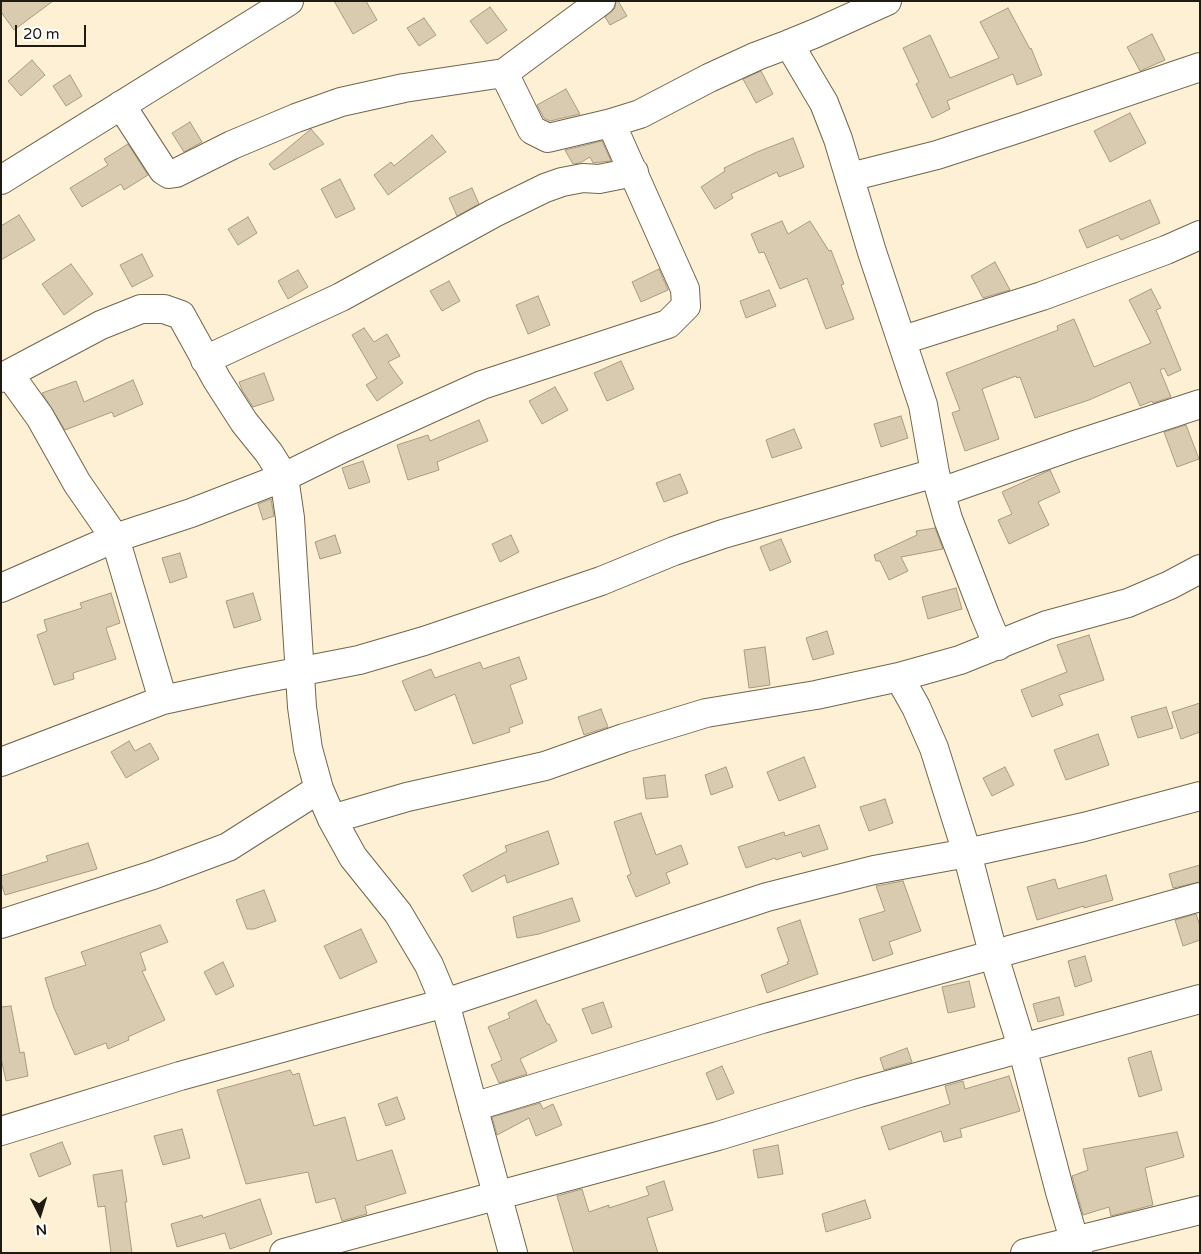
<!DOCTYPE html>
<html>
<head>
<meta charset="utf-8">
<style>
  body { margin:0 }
  #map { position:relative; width:1201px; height:1254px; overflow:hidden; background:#fef0d4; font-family:"Varela Round",sans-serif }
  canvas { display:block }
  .frame { position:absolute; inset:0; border:2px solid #201b11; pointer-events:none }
  .north { position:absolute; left:15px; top:1189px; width:50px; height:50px; -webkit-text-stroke:4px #fff; paint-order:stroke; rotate:175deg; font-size:14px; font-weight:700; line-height:20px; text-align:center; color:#201b11 }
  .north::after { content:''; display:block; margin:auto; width:18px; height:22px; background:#201b11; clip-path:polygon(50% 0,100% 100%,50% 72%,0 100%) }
  .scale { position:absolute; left:15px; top:25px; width:71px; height:22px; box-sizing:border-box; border:2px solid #201b11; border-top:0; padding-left:6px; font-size:15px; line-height:18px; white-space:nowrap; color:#201b11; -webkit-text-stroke:4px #fff; paint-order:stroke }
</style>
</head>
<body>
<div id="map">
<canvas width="1201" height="1254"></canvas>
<div class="frame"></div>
<div class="north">N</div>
<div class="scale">20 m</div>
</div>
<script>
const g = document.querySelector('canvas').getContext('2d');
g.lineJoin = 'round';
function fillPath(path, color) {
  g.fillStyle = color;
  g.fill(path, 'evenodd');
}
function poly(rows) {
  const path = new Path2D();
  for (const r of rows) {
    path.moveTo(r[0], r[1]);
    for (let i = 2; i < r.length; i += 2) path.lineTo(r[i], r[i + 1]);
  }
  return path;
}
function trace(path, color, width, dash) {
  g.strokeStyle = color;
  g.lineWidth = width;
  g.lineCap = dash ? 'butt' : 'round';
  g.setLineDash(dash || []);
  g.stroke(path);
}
const building = poly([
  [1,1,53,1,14,30,1,12,1,1],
  [334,1,366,1,377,20,353,34,334,1],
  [616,1,618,1,627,16,610,25,605,17,615,8,616,1],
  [490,7,507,30,487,44,470,21,490,7],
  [1008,8,1030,49,1031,48,1042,75,1017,85,1013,74,947,101,950,109,932,118,916,84,919,82,903,48,930,35,950,78,999,58,980,22,1008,8],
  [424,18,436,35,419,46,407,28,424,18],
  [1152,34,1165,60,1140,71,1127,47,1152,34],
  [32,60,45,75,21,96,8,81,32,60],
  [761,71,773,94,756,103,743,79,761,71],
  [70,75,82,96,66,106,53,86,70,75],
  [566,89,580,114,550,121,544,118,537,105,566,89],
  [1130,113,1146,143,1110,162,1094,131,1130,113],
  [190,122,202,142,184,152,172,133,190,122],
  [311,129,324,144,274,170,269,164,311,129],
  [432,135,446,152,388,195,374,175,391,162,394,166,432,135],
  [793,138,804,167,779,177,777,172,731,194,733,198,715,209,701,187,725,171,724,168,757,152,793,138],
  [602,141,611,161,593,163,590,157,580,163,573,164,565,150,602,141],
  [128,144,148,175,124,190,121,184,82,207,70,188,108,165,104,159,128,144],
  [340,179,355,209,336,218,321,189,340,179],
  [472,188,479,204,457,216,449,198,472,188],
  [1150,200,1160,223,1121,240,1118,235,1087,248,1079,230,1150,200],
  [19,215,35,240,1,260,1,226,19,215],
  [248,217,257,233,238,245,228,229,248,217],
  [782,221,788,234,810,221,829,251,831,250,844,284,841,285,854,319,826,329,807,278,780,289,764,252,759,253,751,234,782,221],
  [142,254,153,276,132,287,120,265,142,254],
  [995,262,1010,290,983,298,971,276,995,262],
  [71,264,93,294,64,315,42,284,71,264],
  [659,269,668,290,641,302,632,282,659,269],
  [298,270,308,287,288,299,278,281,298,270],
  [449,281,460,301,442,311,430,291,449,281],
  [1151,289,1161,308,1156,310,1181,370,1168,376,1164,368,1160,370,1171,397,1153,403,1152,401,1140,406,1130,382,1089,400,1035,418,1020,377,1017,378,1016,376,982,389,999,439,965,451,952,413,960,410,946,373,1058,330,1057,326,1074,319,1094,367,1151,343,1129,300,1151,289],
  [769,290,776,306,746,318,740,301,769,290],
  [538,296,550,325,528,334,516,305,538,296],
  [364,328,374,342,387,334,400,356,388,362,403,383,377,401,366,385,377,378,352,335,364,328],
  [621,361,634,389,607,401,594,373,621,361],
  [264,373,274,400,253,407,242,390,239,382,264,373],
  [133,380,143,404,114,417,112,412,65,430,42,393,76,381,84,402,133,380],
  [555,387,568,410,542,424,529,401,555,387],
  [901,416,908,438,881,447,874,424,901,416],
  [479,420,488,441,437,462,439,470,408,480,397,445,428,435,430,441,479,420],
  [1186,425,1199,459,1177,467,1164,432,1186,425],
  [794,429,802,448,772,458,766,440,794,429],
  [363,461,370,482,349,489,342,468,363,461],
  [1050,470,1060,492,1038,502,1049,525,1009,544,998,520,1012,514,1002,492,1050,470],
  [680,474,688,493,664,502,656,483,680,474],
  [271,499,274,516,263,520,258,504,271,499],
  [935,528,943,549,901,557,908,571,889,580,880,561,876,561,874,555,917,535,916,531,935,528],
  [335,535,341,553,320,559,315,542,335,535],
  [511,535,519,552,500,562,492,544,511,535],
  [781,539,791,562,770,571,760,547,781,539],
  [180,553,187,577,170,583,162,558,180,553],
  [956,588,962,609,928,619,922,597,956,588],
  [111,593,120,623,106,628,116,659,73,673,74,679,54,685,37,635,47,631,44,620,82,608,80,603,111,593],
  [253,593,261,620,234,628,226,601,253,593],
  [827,631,834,654,813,660,806,638,827,631],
  [1089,635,1104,680,1059,695,1063,705,1032,717,1021,690,1067,672,1057,645,1089,635],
  [765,647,770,685,749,688,744,650,765,647],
  [519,657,527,679,510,685,523,723,509,728,510,732,473,744,455,694,415,711,402,681,431,669,435,678,480,662,483,669,519,657],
  [1200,703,1200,732,1181,739,1172,712,1200,703],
  [1166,707,1173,728,1138,738,1131,717,1166,707],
  [601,709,608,727,584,735,578,717,601,709],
  [1098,734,1109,765,1066,780,1054,750,1098,734],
  [129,741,135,751,150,743,159,759,126,778,111,752,129,741],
  [804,757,816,787,779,801,767,772,804,757],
  [726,767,733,787,711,795,705,775,726,767],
  [1005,767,1014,785,992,796,983,778,1005,767],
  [665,775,668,797,646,799,643,778,665,775],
  [885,799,893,823,869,831,860,807,885,799],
  [641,813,656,855,681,845,688,864,666,873,670,883,636,897,627,876,631,874,614,822,641,813],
  [819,825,828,849,803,857,801,852,776,860,775,858,746,868,738,847,784,832,785,836,819,825],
  [548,831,559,864,507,883,505,875,472,892,463,875,507,851,505,846,548,831],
  [88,843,97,869,5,895,1,883,1,876,48,861,46,856,88,843],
  [1200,865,1200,882,1173,888,1169,874,1200,865],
  [1106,875,1113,900,1084,908,1084,906,1037,920,1027,887,1055,879,1058,889,1106,875],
  [903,881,921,931,889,942,893,954,873,961,859,919,885,911,876,886,903,881],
  [264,890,276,921,254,929,247,929,236,900,264,890],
  [572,898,580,921,539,934,517,938,513,917,572,898],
  [1196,914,1200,926,1200,940,1183,946,1175,920,1196,914],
  [800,920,818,974,767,993,761,975,788,964,787,962,789,961,777,928,800,920],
  [160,925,168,942,140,953,146,970,142,971,165,1020,128,1037,129,1040,108,1049,106,1043,75,1055,54,1008,45,978,86,965,81,952,160,925],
  [361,929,377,962,340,979,324,946,361,929],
  [1085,956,1092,981,1075,987,1068,961,1085,956],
  [223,962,234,986,216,995,204,972,223,962],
  [969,981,975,1007,948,1013,942,987,969,981],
  [1059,997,1064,1015,1038,1022,1033,1004,1059,997],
  [536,1000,547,1024,549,1024,557,1041,520,1059,527,1074,499,1083,491,1065,502,1060,488,1027,510,1018,508,1013,536,1000],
  [603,1002,612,1027,592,1034,582,1009,603,1002],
  [11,1006,20,1053,24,1052,28,1076,6,1081,1,1058,1,1007,11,1006],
  [907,1048,912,1062,884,1070,880,1058,907,1048],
  [1151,1051,1162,1090,1139,1097,1128,1058,1151,1051],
  [722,1066,734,1093,717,1100,706,1073,722,1066],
  [290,1070,293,1075,299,1073,314,1126,345,1117,357,1161,392,1150,406,1193,365,1206,367,1214,342,1221,335,1198,316,1203,308,1172,246,1184,217,1090,290,1070],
  [1009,1076,1020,1111,960,1129,962,1137,944,1142,941,1131,889,1150,881,1127,950,1104,945,1086,963,1081,965,1089,1009,1076],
  [397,1097,405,1119,386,1126,378,1104,397,1097],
  [540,1103,543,1109,553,1104,562,1125,536,1136,529,1118,497,1135,492,1117,540,1103],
  [182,1129,190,1158,163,1165,154,1136,182,1129],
  [1177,1132,1184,1157,1145,1168,1153,1205,1111,1216,1109,1207,1083,1215,1072,1176,1088,1170,1083,1149,1177,1132],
  [62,1142,71,1164,39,1177,30,1154,62,1142],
  [778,1145,783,1174,758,1178,753,1150,778,1145],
  [122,1170,127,1202,125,1202,132,1253,111,1253,105,1206,98,1207,93,1175,122,1170],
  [664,1181,673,1210,647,1218,658,1253,574,1253,557,1196,582,1189,589,1212,609,1205,609,1208,649,1195,646,1187,664,1181],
  [260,1199,272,1234,230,1249,225,1233,177,1247,171,1224,202,1215,203,1218,260,1199],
  [865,1200,871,1218,826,1232,822,1214,865,1200]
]);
fillPath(building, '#d9cbb0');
trace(building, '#a89b80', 1);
const minor = poly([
  [789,44,816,33,887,1],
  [504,73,532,130,548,138,611,123,640,114,709,78,757,56,789,44,824,103,838,139,872,252,923,405,935,473,948,519,985,615,998,646],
  [121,105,163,170,169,174,176,173,232,145,296,118,341,102,404,88,504,73,601,1],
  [850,177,937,155,1020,128,1200,67],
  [1,180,289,1],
  [903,340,1042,296,1166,250,1200,235],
  [205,360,341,297,494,213,545,188,562,182,583,178,599,179,634,172],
  [9,374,40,417,77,483,115,538,163,700],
  [1,378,101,325,141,309,164,309,181,315,217,380,244,422,269,453,284,477,290,518,302,707,308,749,319,789,332,819,353,857,398,913,429,965,445,1003,513,1253],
  [941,492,1075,445,1200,404],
  [1,588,115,538,191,513,284,477,343,448,482,385,668,324,686,306,685,289,611,123],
  [899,677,960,660,1047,625,1128,603,1170,585,1200,569],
  [1,762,163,700,246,682,359,660,424,641,601,581,674,551,723,534,935,473],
  [332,819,407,797,545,766,624,738,706,713,816,695,899,677,916,707,934,748,967,853,993,953,1022,1047,1060,1192,1078,1253],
  [1,924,153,875,228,847,319,789],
  [473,1107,762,1019,1200,897],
  [1,1131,180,1076,445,1003,767,897,874,870,967,853,1084,827,1200,796],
  [284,1253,718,1136,859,1093,1200,999],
  [1025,1253,1200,1210]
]);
trace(minor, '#71654c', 30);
trace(minor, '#fff', 28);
</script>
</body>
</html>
